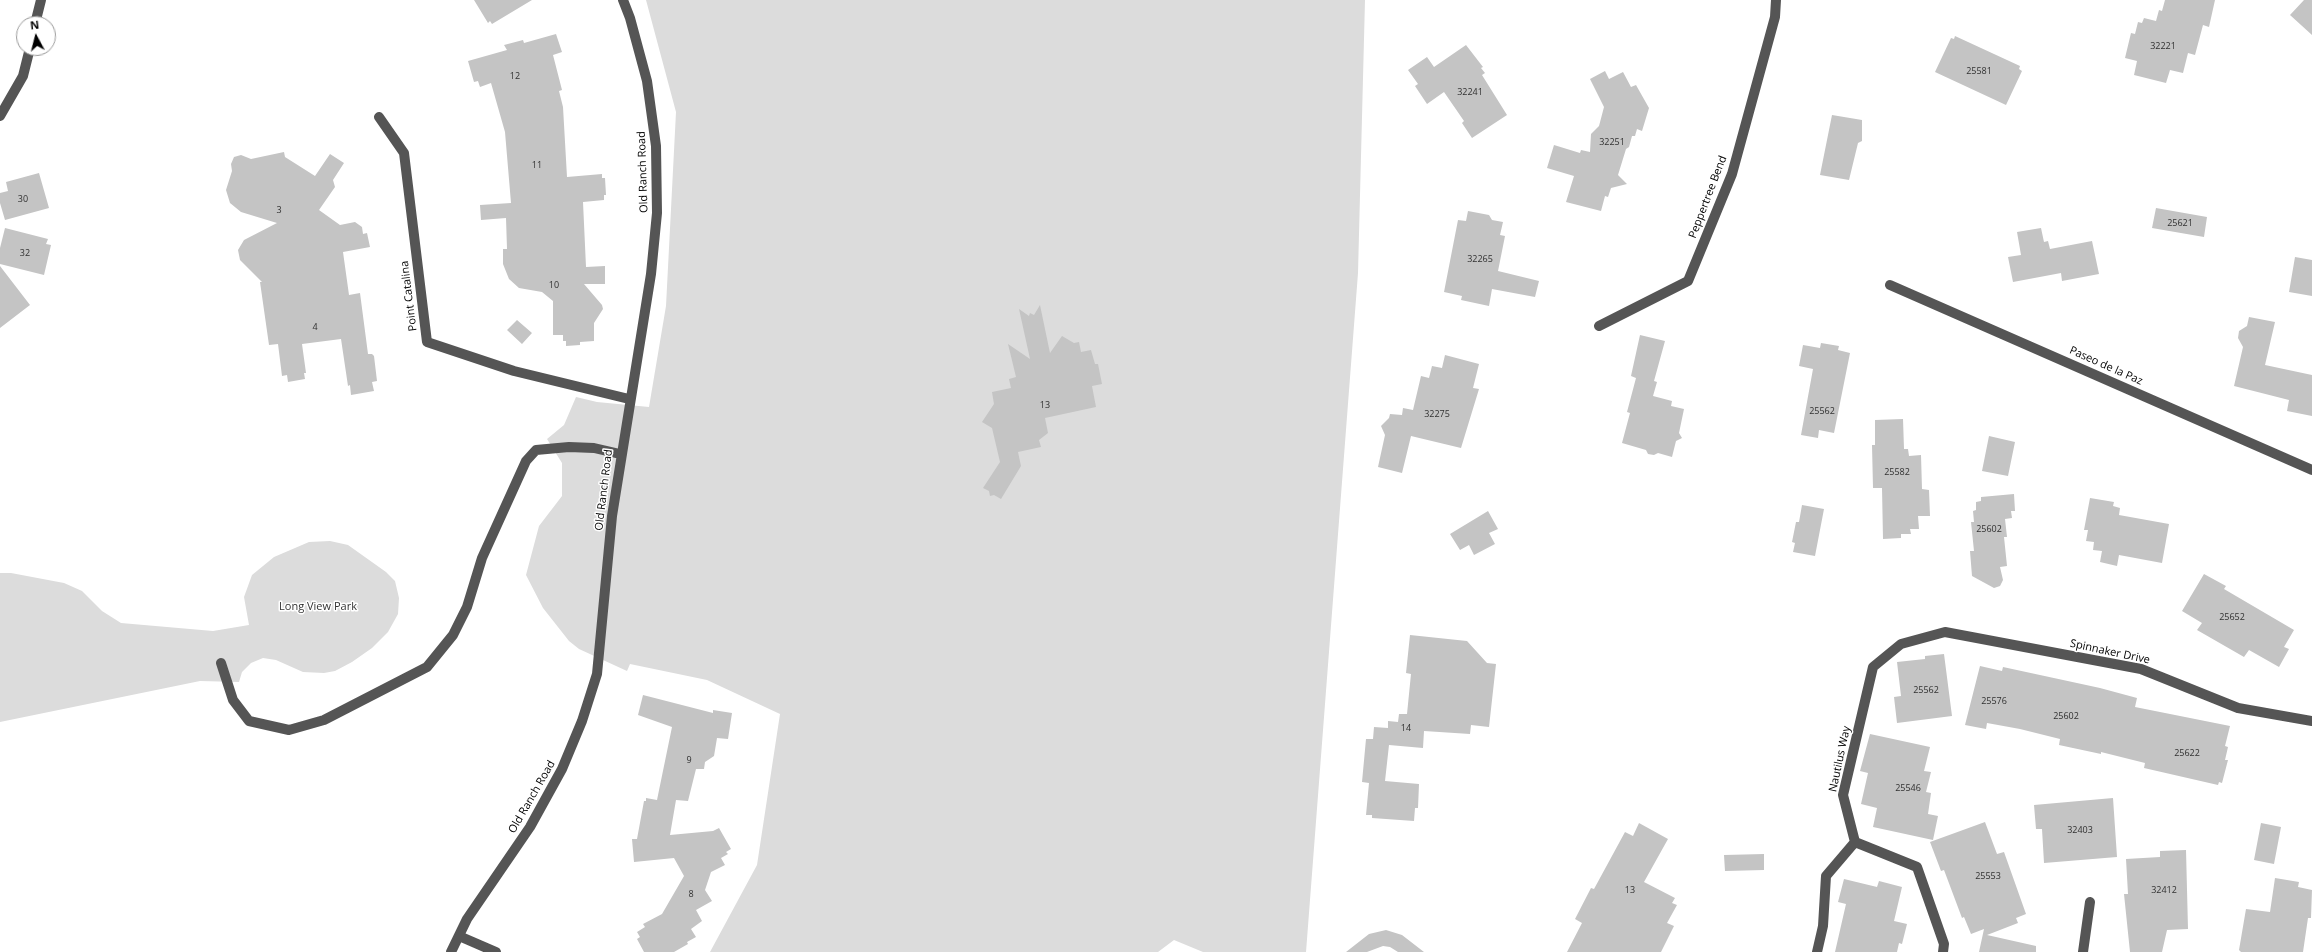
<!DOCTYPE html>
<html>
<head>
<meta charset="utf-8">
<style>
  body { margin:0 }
  #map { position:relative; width:2312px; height:952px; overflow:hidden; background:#fff; font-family:"Open Sans",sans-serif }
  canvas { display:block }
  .north { position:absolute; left:16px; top:16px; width:40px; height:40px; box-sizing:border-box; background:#fff; border:1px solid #999; border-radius:50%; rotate:353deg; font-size:11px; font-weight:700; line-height:16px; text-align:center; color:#000 }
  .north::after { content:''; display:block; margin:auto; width:14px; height:18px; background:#000; clip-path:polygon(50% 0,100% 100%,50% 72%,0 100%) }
</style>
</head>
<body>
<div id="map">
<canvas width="2312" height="952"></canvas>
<div class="north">N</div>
</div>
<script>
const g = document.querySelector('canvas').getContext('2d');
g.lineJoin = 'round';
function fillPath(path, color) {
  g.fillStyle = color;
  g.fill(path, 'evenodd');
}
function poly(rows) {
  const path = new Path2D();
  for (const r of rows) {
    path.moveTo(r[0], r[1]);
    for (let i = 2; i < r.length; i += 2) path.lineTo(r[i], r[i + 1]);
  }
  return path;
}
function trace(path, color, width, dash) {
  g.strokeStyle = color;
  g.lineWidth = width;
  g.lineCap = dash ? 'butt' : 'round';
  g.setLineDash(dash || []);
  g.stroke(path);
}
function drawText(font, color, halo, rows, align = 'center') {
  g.font = font + ' "Open Sans",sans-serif';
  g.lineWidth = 3;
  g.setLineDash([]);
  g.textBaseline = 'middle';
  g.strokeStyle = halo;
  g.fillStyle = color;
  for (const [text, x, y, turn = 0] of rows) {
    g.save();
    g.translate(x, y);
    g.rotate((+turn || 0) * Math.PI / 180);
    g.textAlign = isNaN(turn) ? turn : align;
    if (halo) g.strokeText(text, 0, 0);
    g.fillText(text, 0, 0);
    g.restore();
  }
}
fillPath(poly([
  [646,0,1365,0,1358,273,1306,952,1203,952,1174,940,1158,952,710,952,757,865,780,714,707,680,630,664,627,671,579,649,569,641,543,608,526,575,539,526,562,496,562,463,547,439,564,425,576,397,597,402,649,407,666,306,676,112],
  [330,541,348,545,386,572,395,581,399,598,398,614,388,632,372,648,352,662,335,671,324,673,303,672,276,660,263,658,251,663,242,672,239,682,200,681,0,722,0,573,11,573,64,583,82,591,102,611,121,623,213,631,249,625,244,597,252,575,274,557,309,542]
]), '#dcdcdc');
fillPath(poly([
  [474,0,532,0,492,24,490,21,488,23],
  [2165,0,2215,0,2209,27,2203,25,2195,55,2188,53,2183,73,2170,70,2166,83,2134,75,2137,61,2125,58,2131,33,2135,34,2138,22,2142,23,2144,18,2156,21,2159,10,2162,11],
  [2304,0,2312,0,2312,35,2290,15],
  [556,34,562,52,553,55,562,90,559,91,563,107,567,177,602,174,602,178,605,178,606,195,604,195,604,200,583,202,586,267,605,266,605,284,584,284,602,305,603,309,594,323,594,341,580,342,580,345,566,346,566,341,563,341,563,335,553,335,553,301,542,292,519,288,509,279,503,264,503,249,507,249,506,218,481,220,480,205,511,203,505,132,491,83,480,87,478,81,474,82,468,61,507,50,504,45,523,40,524,43],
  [1955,36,2020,66,2019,69,2022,71,2006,105,1935,72,1951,38,1954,39],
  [1466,45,1483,67,1481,68,1485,73,1482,75,1507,115,1472,138,1462,123,1464,121,1444,92,1427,104,1415,86,1418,84,1408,70,1427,57,1434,67],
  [1605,71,1609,79,1623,72,1631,87,1636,85,1649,108,1642,131,1637,129,1635,136,1632,136,1629,147,1626,149,1618,175,1627,184,1611,188,1608,197,1605,196,1601,211,1566,202,1574,176,1547,168,1554,145,1580,153,1581,150,1590,152,1591,134,1599,126,1604,107,1590,79],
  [1832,115,1862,120,1862,141,1858,143,1849,180,1820,175],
  [284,152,285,157,315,176,330,154,344,163,333,180,335,187,319,210,340,225,355,222,362,227,363,234,367,233,370,247,343,252,349,295,360,293,368,354,372,354,374,356,377,381,372,382,374,391,351,395,350,385,348,386,341,339,302,344,306,373,304,373,305,379,288,382,287,375,282,376,278,344,269,345,260,282,262,282,240,260,238,250,244,240,277,223,241,212,230,203,226,190,232,171,231,164,234,157,241,155,251,159],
  [39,173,49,208,5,220,0,203,0,193,8,191,6,182],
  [2156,208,2207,217,2204,237,2152,228],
  [1468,211,1489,215,1492,220,1503,222,1500,235,1505,236,1498,271,1539,281,1535,297,1492,289,1489,306,1461,300,1462,296,1444,292,1458,220,1466,221],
  [5,228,48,239,46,244,51,245,44,275,0,264,0,248],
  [2041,228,2044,242,2048,241,2050,249,2092,241,2099,274,2062,281,2061,273,2013,282,2008,257,2021,255,2017,232],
  [2295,257,2312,260,2312,296,2289,292],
  [0,266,30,305,0,328],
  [1040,305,1050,353,1062,336,1074,343,1079,342,1081,352,1091,350,1095,364,1098,364,1102,384,1092,386,1096,407,1045,418,1048,433,1039,440,1041,447,1018,452,1021,466,1001,499,994,495,990,496,989,491,983,488,1000,462,992,428,982,422,994,404,992,392,1011,388,1009,379,1016,377,1008,344,1030,359,1019,309,1029,316,1030,313,1034,315],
  [2249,317,2275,322,2265,365,2312,375,2312,416,2287,411,2289,400,2234,386,2243,347,2238,338,2239,331,2247,326],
  [517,320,532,333,522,344,507,330],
  [1640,335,1665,341,1654,381,1657,382,1653,396,1672,401,1671,406,1684,409,1679,433,1682,438,1676,441,1672,457,1658,453,1654,455,1648,454,1646,450,1622,443,1630,413,1627,412,1636,378,1631,376],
  [1821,343,1839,346,1838,350,1850,353,1834,433,1819,430,1818,438,1801,435,1813,369,1799,366,1803,345,1820,348],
  [1445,355,1479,364,1473,388,1479,389,1461,448,1411,436,1402,473,1378,467,1385,435,1381,426,1389,418,1390,414,1402,415,1403,408,1413,410,1421,376,1429,378,1432,366,1442,368],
  [1903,419,1904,449,1908,449,1909,456,1921,455,1922,489,1929,490,1930,516,1918,516,1919,529,1910,529,1911,534,1901,534,1901,538,1883,539,1882,488,1873,488,1872,445,1875,445,1875,420],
  [1989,436,2015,442,2008,476,1982,471],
  [2014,494,2015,511,2011,511,2012,518,2005,519,2007,537,2004,537,2007,566,2000,567,2003,580,2000,586,1994,588,1972,576,1970,551,1974,551,1971,522,1974,522,1973,511,1976,510,1976,502,1981,501,1981,497],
  [2090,498,2114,502,2113,506,2120,508,2119,515,2169,524,2162,563,2119,555,2117,566,2100,562,2102,551,2093,550,2094,542,2086,541,2088,530,2084,530],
  [1802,505,1824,509,1815,556,1793,552,1795,543,1792,542,1796,522,1799,522],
  [1488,511,1498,529,1489,533,1495,544,1474,555,1469,545,1460,550,1450,534],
  [2204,574,2226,586,2224,589,2294,630,2284,647,2289,649,2279,667,2249,650,2244,657,2197,630,2202,623,2182,611],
  [1410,635,1467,641,1487,663,1496,664,1489,727,1471,725,1470,734,1424,731,1423,748,1389,745,1385,781,1419,784,1418,808,1415,808,1414,821,1372,818,1372,815,1366,815,1369,783,1362,782,1366,739,1373,739,1374,727,1388,728,1388,721,1398,722,1399,714,1407,714,1411,674,1406,673],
  [1944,654,1952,716,1897,723,1894,697,1901,696,1897,662,1925,659,1925,656],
  [1980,666,2002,671,2003,667,2100,688,2137,698,2135,707,2230,726,2225,746,2228,747,2225,760,2228,760,2222,783,2219,782,2218,785,2144,768,2145,763,2101,752,2101,754,2059,745,2060,739,2020,729,1987,723,1986,729,1965,725],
  [643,695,713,713,713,710,732,713,728,739,717,738,714,756,705,762,704,769,696,769,688,801,676,800,670,835,713,831,719,828,731,849,726,852,728,854,721,858,725,865,711,872,705,890,712,901,696,910,702,921,691,929,696,937,687,942,688,944,674,952,644,952,637,939,640,937,637,932,645,927,643,924,662,914,684,876,674,858,634,862,632,839,637,839,644,801,646,801,646,798,657,800,672,727,638,715],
  [1870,734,1930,747,1924,771,1931,772,1926,792,1931,793,1928,814,1938,816,1933,840,1873,827,1877,808,1861,804,1868,773,1860,771],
  [2113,798,2117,857,2044,863,2042,829,2036,829,2034,805],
  [1985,822,1997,854,2004,852,2026,914,2016,918,2018,923,1987,935,2036,946,2036,952,1979,952,1984,929,1971,934,1964,917,1962,918,1944,870,1941,871,1930,842],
  [1639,823,1668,839,1644,882,1675,898,1672,903,1677,905,1667,923,1674,926,1661,952,1567,952,1582,923,1575,919,1591,888,1594,889,1625,832,1633,836],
  [2261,823,2281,827,2274,864,2254,860],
  [2186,850,2188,929,2167,930,2162,952,2130,952,2124,894,2128,894,2126,859,2160,857,2160,851],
  [1764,854,1764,870,1725,871,1724,855],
  [2275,878,2299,882,2298,887,2312,890,2311,918,2308,918,2303,952,2241,952,2239,950,2246,909,2270,912],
  [1844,879,1877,887,1879,881,1902,887,1894,921,1907,924,1902,944,1899,943,1897,952,1835,952,1846,904,1838,902],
  [1386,930,1402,935,1424,952,1398,952,1390,947,1383,946,1367,952,1346,952,1369,934]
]), '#c4c4c4');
trace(poly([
  [35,24,41,0],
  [0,116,23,76,30,48],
  [379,117,404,153,427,342,514,371,629,399],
  [1890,285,2312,470],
  [1599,326,1688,281,1732,174,1775,17,1776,0],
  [221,663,233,700,249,721,289,730,324,720,427,667,453,635,467,607,482,558,526,461,536,450,569,447,594,448,620,454],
  [1855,842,1917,867,1944,944,1943,952],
  [459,936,496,952],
  [451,952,467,919,530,827,562,769,582,721,597,674,612,516,651,274,657,213,656,146,647,81,630,18,623,0],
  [1817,952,1823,926,1826,876,1855,842,1843,795,1873,667,1901,644,1945,632,2141,669,2238,708,2312,721],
  [2083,952,2090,902]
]), '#555', 10);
drawText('9px', '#313131', null, [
  ["32221",2163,46],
  ["25581",1979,71],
  ["12",515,76],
  ["32241",1470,92],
  ["32251",1612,142],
  ["11",537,165],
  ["30",23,199],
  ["3",279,210],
  ["25621",2180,223],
  ["32",25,253],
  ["32265",1480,259],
  ["10",554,285],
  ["4",315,327],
  ["13",1045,405],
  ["25562",1822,411],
  ["32275",1437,414],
  ["25582",1897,472],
  ["25602",1989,529],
  ["25652",2232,617],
  ["25562",1926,690],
  ["25576",1994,701],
  ["25602",2066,716],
  ["14",1406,728],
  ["25622",2187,753],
  ["9",689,760],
  ["25546",1908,788],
  ["32403",2080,830],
  ["25553",1988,876],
  ["13",1630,890],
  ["32412",2164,890],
  ["8",691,894]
]);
drawText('11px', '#000', '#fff', [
  ["Old Ranch Road",643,172,-92],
  ["Peppertree Bend",1708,197,-69],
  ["Point Catalina",409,296,-97],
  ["Paseo de la Paz",2106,366,24],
  ["Old Ranch Road",604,490,-83],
  ["Spinnaker Drive",2110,652,12],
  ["Nautilus Way",1840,759,-78],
  ["Old Ranch Road",532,797,-60]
]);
drawText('11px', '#333', '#fff', [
  ["Long View Park",318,607]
]);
</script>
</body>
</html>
